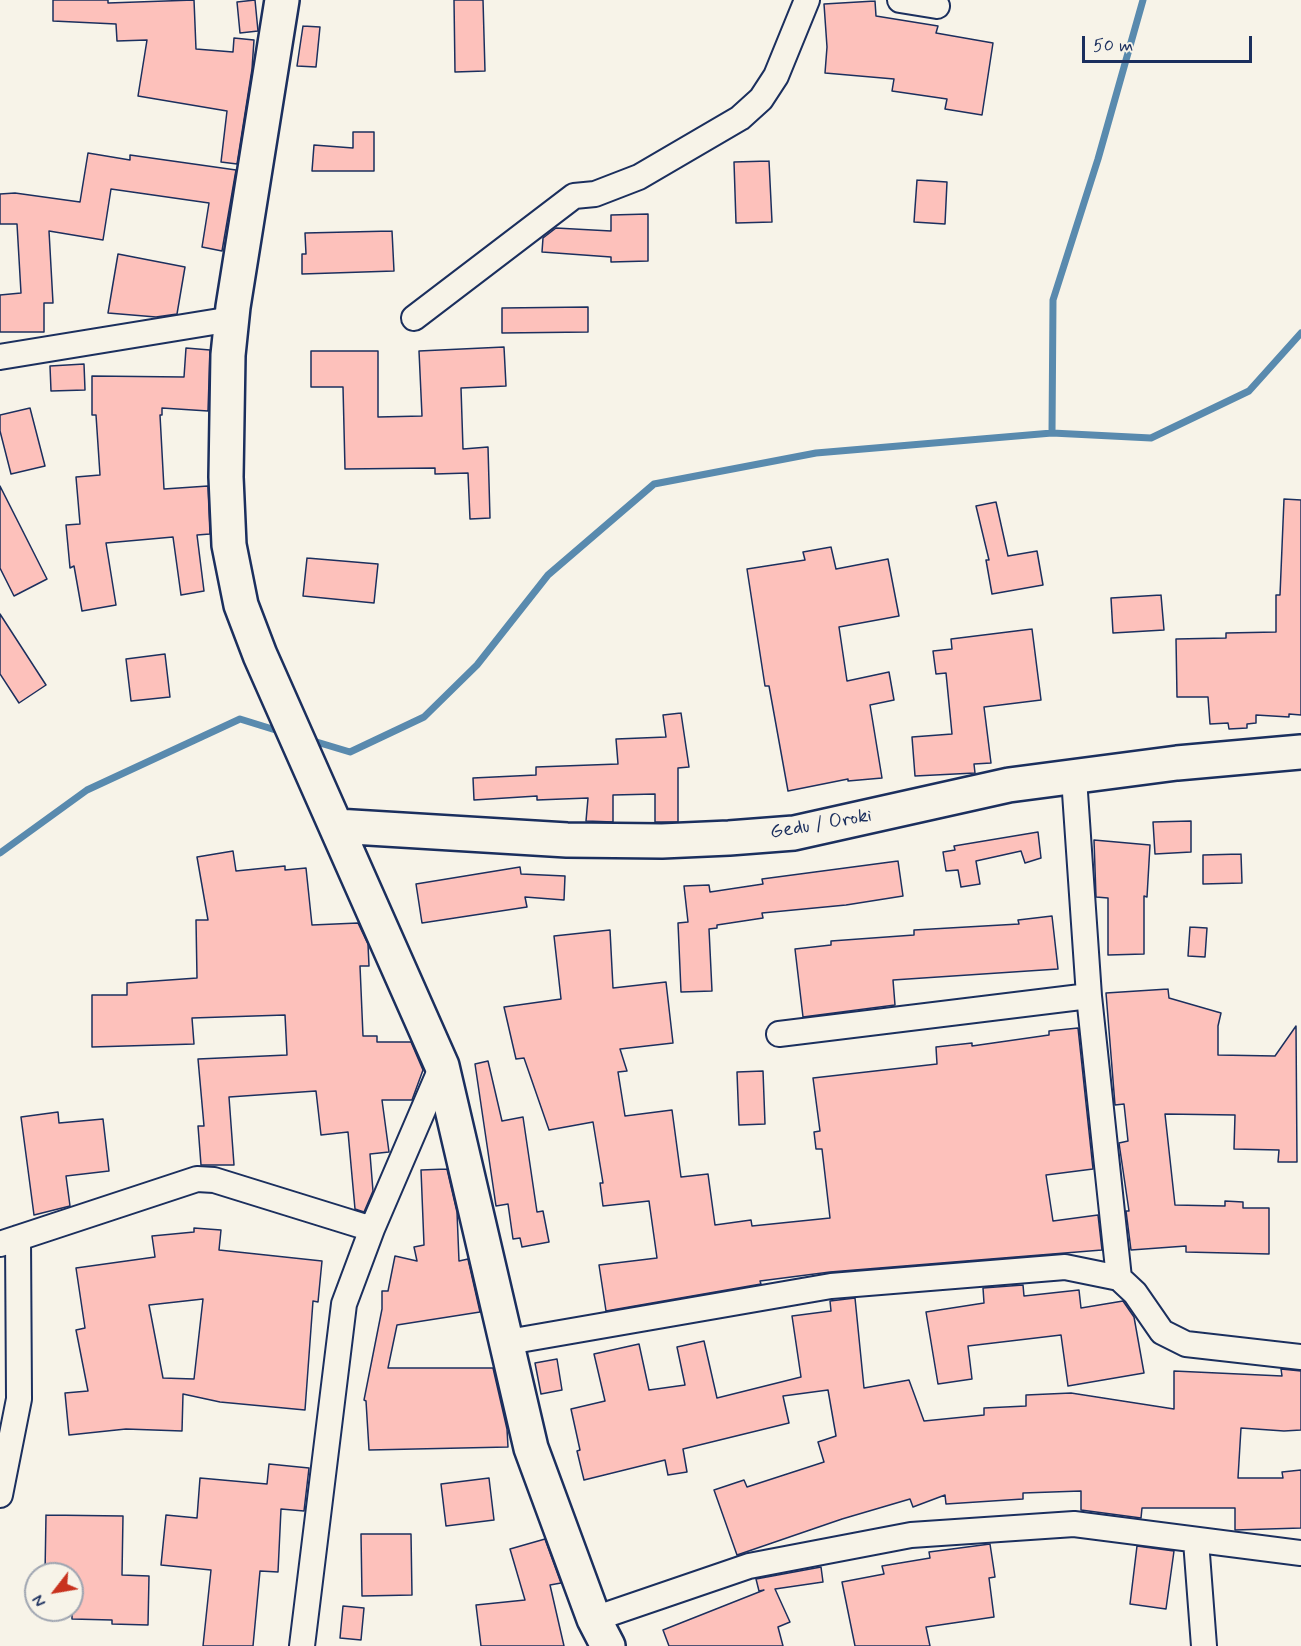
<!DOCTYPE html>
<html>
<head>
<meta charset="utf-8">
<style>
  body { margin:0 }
  #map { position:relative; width:1301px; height:1646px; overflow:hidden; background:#f7f3e8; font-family:Mynerve,sans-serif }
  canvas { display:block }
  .north { position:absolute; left:24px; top:1562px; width:60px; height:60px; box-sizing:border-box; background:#f7f3e8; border:2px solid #9fa5b1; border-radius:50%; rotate:239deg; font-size:16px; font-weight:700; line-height:24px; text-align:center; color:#1b2f5e }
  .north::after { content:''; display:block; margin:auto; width:21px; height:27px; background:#c8321e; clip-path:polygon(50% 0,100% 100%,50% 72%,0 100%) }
  .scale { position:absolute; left:1082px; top:36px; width:170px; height:27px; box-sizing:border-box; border:3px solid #1b2f5e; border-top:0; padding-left:8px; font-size:18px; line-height:21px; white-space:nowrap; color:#1b2f5e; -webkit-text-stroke:4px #f7f3e8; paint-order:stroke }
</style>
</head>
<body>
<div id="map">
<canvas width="1301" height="1646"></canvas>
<div class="north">N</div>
<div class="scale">50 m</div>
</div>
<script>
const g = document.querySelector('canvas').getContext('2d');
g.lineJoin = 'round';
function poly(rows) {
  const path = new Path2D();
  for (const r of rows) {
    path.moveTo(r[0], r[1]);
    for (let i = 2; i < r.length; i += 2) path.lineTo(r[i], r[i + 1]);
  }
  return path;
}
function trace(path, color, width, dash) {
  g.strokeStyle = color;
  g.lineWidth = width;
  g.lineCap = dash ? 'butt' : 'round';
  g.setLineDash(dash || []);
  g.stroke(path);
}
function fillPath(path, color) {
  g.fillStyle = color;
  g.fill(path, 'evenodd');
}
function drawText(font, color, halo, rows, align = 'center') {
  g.font = font + ' Mynerve,sans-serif';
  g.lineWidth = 4.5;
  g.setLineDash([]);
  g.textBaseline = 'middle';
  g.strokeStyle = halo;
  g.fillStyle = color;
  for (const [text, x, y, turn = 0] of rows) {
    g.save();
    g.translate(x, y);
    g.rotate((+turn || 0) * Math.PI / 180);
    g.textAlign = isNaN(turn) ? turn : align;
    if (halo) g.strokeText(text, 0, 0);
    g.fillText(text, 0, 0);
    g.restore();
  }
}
trace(poly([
  [1052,433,1053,300,1098,159,1143,0],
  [310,740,350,752,424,717,477,665,548,575,654,484,816,453,1052,433,1151,438,1249,391,1301,333],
  [0,853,87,790,240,719,282,732]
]), '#598aae', 7);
const building = poly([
  [53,0,108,0,108,3,194,0,196,49,233,52,234,38,254,40,252,69,237,164,221,162,227,111,138,96,147,40,117,41,116,24,53,21,53,0],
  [255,0,258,31,240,33,237,2,255,0],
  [454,0,483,0,485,71,455,72,454,0],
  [875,1,876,16,938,26,936,33,993,43,982,115,945,109,947,99,892,91,894,79,825,73,827,47,824,4,875,1],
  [303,26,320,27,316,67,297,66,303,26],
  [353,132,374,132,374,171,312,171,314,145,353,148,353,132],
  [88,153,130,160,130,155,236,170,222,251,202,247,209,203,111,189,103,240,49,231,53,303,44,303,44,332,0,332,0,295,21,293,17,224,0,224,0,194,15,193,80,202,88,153],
  [769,161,772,222,736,223,734,162,769,161],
  [917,180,947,182,945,224,914,222,917,180],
  [648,214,648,261,611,262,611,257,542,252,543,238,556,228,611,231,611,215,648,214],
  [392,231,394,271,302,274,302,254,306,254,305,233,392,231],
  [118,254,185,267,177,314,156,317,108,313,118,254],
  [588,307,588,332,502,333,502,308,588,307],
  [504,347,506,386,461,388,463,449,488,447,490,518,470,519,468,473,435,474,435,468,345,469,343,387,311,387,311,351,378,351,378,417,422,416,419,351,504,347],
  [186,348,210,350,208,411,162,408,162,415,160,415,164,489,208,486,210,534,197,535,204,591,181,595,173,537,106,543,116,605,82,611,74,566,70,568,66,525,80,524,76,477,100,475,96,415,92,415,92,376,184,377,186,348],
  [84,364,85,390,51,391,50,366,84,364],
  [30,408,45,466,11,474,0,431,0,415,30,408],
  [0,486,47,579,14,596,0,568,0,486],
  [1284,499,1301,500,1301,715,1289,714,1289,717,1256,715,1256,723,1247,724,1247,728,1229,729,1228,723,1210,724,1208,697,1177,697,1176,639,1226,638,1226,633,1276,632,1276,595,1280,595,1284,499],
  [996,502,1008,556,1037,551,1043,585,992,594,986,560,989,560,976,506,996,502],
  [831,547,836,569,888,559,899,616,839,627,847,681,889,672,894,700,870,705,882,778,848,781,848,779,788,791,769,686,765,686,747,569,805,560,803,552,831,547],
  [307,558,378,564,374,603,303,596,307,558],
  [1161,595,1164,630,1113,633,1111,598,1161,595],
  [0,614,46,685,19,703,0,674,0,614],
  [1032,629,1041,700,984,707,991,763,974,764,975,773,915,776,912,737,952,734,946,673,936,674,933,651,952,649,951,639,1032,629],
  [165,654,170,697,131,701,126,659,165,654],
  [681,713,689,767,678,768,678,822,655,822,655,794,613,795,613,822,586,821,588,798,537,800,537,796,474,800,473,778,536,775,536,767,618,764,616,739,666,737,663,715,681,713],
  [1191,821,1191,852,1155,854,1153,822,1191,821],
  [1038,832,1041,858,1025,863,1021,851,976,861,980,884,961,887,958,870,946,871,943,852,955,850,954,846,1038,832],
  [1094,840,1150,845,1147,897,1144,896,1144,954,1108,955,1108,898,1096,897,1094,840],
  [233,851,236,871,285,866,285,870,306,868,312,925,358,923,368,944,369,966,360,966,363,1036,377,1036,377,1042,411,1042,423,1070,412,1100,382,1100,389,1152,370,1154,373,1191,364,1212,355,1209,348,1132,321,1135,316,1091,229,1097,234,1165,201,1165,198,1126,204,1126,198,1059,287,1055,285,1015,192,1018,194,1044,92,1047,92,995,127,995,127,983,197,978,196,920,208,920,197,857,233,851],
  [1241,854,1242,883,1203,884,1203,855,1241,854],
  [898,861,903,896,846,905,762,913,763,918,717,925,717,928,709,929,712,991,681,992,678,923,688,922,684,886,709,885,710,892,763,884,762,879,898,861],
  [520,867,521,874,565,876,564,900,525,897,527,907,422,923,416,884,520,867],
  [1052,916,1058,969,893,980,895,1005,803,1017,795,949,831,945,831,941,914,935,914,930,1019,924,1018,920,1052,916],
  [1190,927,1207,928,1205,957,1188,956,1190,927],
  [610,930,613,988,666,982,673,1043,620,1049,627,1071,618,1072,625,1116,672,1110,681,1177,708,1174,715,1225,751,1220,752,1226,830,1218,822,1149,816,1149,814,1132,820,1131,813,1078,937,1064,936,1047,972,1043,972,1046,1049,1035,1049,1031,1078,1028,1093,1169,1046,1175,1053,1221,1098,1215,1102,1250,830,1272,760,1281,761,1284,606,1311,599,1265,657,1258,649,1201,603,1206,600,1183,603,1183,593,1122,549,1130,524,1058,516,1059,504,1007,561,999,554,936,610,930],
  [1168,989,1169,998,1221,1013,1218,1026,1218,1055,1275,1056,1296,1026,1297,1162,1278,1162,1279,1150,1234,1149,1235,1115,1165,1114,1175,1205,1225,1206,1225,1201,1243,1202,1243,1208,1269,1208,1269,1254,1186,1252,1186,1246,1131,1250,1126,1211,1129,1211,1119,1143,1128,1141,1124,1104,1115,1105,1106,993,1168,989],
  [488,1061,502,1121,523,1117,537,1212,543,1211,549,1242,522,1247,520,1238,513,1239,508,1204,496,1206,475,1064,488,1061],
  [763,1071,765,1124,739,1125,737,1072,763,1071],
  [58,1112,59,1123,103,1119,109,1171,66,1176,70,1206,34,1215,21,1117,58,1112],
  [447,1169,457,1212,459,1261,468,1259,480,1312,397,1325,388,1368,493,1368,507,1429,508,1447,369,1450,366,1401,364,1400,382,1309,382,1291,388,1291,395,1256,417,1261,414,1247,424,1245,421,1170,447,1169],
  [194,1228,221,1230,219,1250,322,1261,318,1302,313,1301,305,1410,220,1402,183,1394,182,1431,126,1429,69,1435,65,1393,88,1391,76,1330,85,1328,76,1268,155,1257,152,1236,194,1232,194,1228],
  [203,1299,194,1379,163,1378,149,1305,203,1299],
  [1023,1285,1024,1296,1079,1290,1081,1308,1123,1301,1134,1317,1144,1373,1068,1386,1061,1335,968,1346,972,1379,938,1384,926,1312,984,1303,983,1288,1023,1285],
  [855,1298,864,1388,909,1380,924,1421,984,1415,984,1408,1026,1406,1026,1395,1071,1393,1174,1409,1174,1371,1282,1376,1281,1369,1301,1371,1301,1430,1284,1431,1241,1428,1238,1478,1283,1478,1282,1472,1301,1470,1301,1528,1235,1530,1235,1508,1142,1508,1141,1518,1081,1510,1081,1491,1023,1493,1023,1499,946,1504,945,1495,913,1507,910,1499,842,1519,737,1555,714,1490,744,1480,747,1487,824,1462,818,1442,836,1436,828,1390,783,1396,789,1423,683,1449,687,1472,668,1475,665,1460,584,1480,577,1451,580,1450,571,1409,605,1401,594,1354,639,1344,649,1390,685,1385,677,1347,704,1341,717,1398,801,1377,792,1316,831,1311,830,1301,855,1298],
  [557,1359,562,1390,541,1394,535,1363,557,1359],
  [269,1464,309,1468,304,1511,281,1509,278,1572,260,1571,253,1646,203,1646,211,1570,161,1565,166,1515,197,1518,200,1478,267,1484,269,1464],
  [489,1478,494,1520,446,1526,441,1484,489,1478],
  [46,1515,123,1516,122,1575,149,1576,148,1625,112,1624,112,1620,72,1619,72,1574,45,1574,46,1515],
  [361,1534,411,1534,412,1595,362,1596,361,1534],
  [545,1539,561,1583,550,1585,564,1646,481,1646,476,1605,525,1600,510,1549,545,1539],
  [990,1544,995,1577,989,1578,994,1617,926,1627,930,1646,855,1646,842,1582,884,1574,882,1566,930,1558,929,1552,990,1544],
  [1137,1546,1174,1551,1166,1609,1130,1604,1137,1546],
  [821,1567,823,1582,775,1589,790,1622,778,1627,783,1646,669,1646,663,1630,764,1590,759,1591,756,1579,821,1567],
  [343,1606,364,1608,361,1640,340,1638,343,1606]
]);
fillPath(building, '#fdc1bb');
trace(building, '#1b2f5e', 1.5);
const street = poly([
  [900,0,937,6],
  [414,318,574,196,595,194,639,177,740,118,761,99,776,76,807,0],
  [0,357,232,319],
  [1074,778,1089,996,1119,1278],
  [779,1034,1089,996],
  [0,1244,197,1179,214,1180,372,1229],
  [508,1342,831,1286,1065,1267,1119,1278,1135,1293,1162,1332,1186,1344,1301,1357],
  [0,1495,19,1399,18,1238],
  [1196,1541,1204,1646],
  [594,1619,749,1566,911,1535,1074,1524,1301,1553],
  [302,1646,344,1304,372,1229,442,1066]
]);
const secondary = poly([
  [282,0,233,307,228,355,226,477,229,545,241,605,260,655,442,1066,531,1448,594,1619,608,1646],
  [336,826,567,840,662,841,729,838,794,833,1009,785,1177,763,1301,752]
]);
trace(street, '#1b2f5e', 28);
trace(secondary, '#1b2f5e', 38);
trace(street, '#f7f3e8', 24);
trace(secondary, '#f7f3e8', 33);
drawText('20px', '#1b2f5e', '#f7f3e8', [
  ["Gedu / Oroki",821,825,-10]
]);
</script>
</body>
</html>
